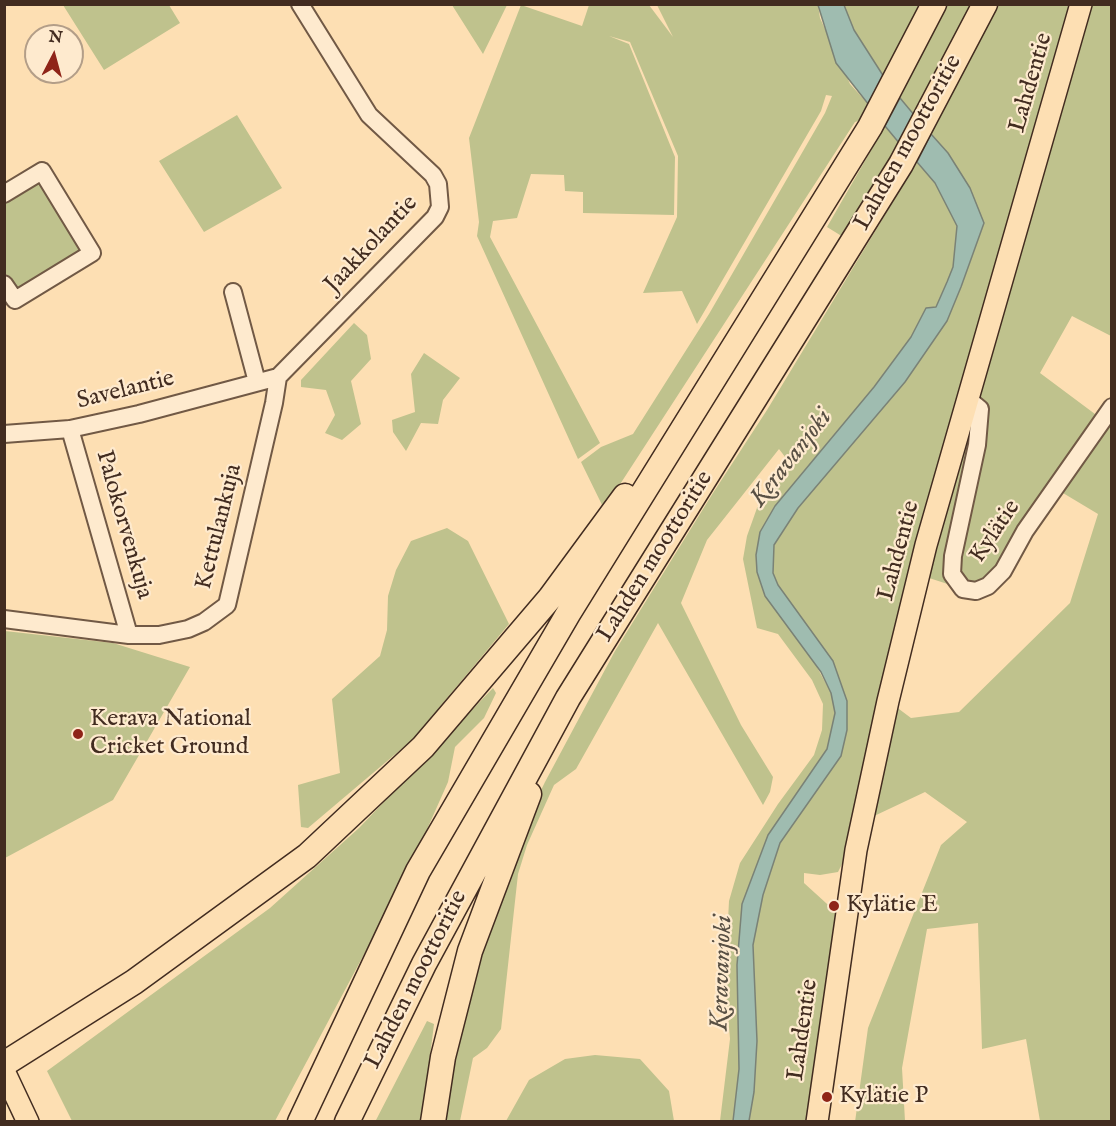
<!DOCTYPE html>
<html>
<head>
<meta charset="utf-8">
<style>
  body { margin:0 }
  #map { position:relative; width:1116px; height:1126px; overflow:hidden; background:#fddfb3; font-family:"IM FELL English",serif }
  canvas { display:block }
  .frame { position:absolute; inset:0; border:6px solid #422c20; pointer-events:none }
  .north { position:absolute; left:24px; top:24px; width:60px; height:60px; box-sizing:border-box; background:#feeace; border:2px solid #b39e88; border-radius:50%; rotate:6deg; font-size:16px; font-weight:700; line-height:24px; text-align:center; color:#422c20 }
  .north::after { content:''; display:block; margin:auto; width:21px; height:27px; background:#8f2418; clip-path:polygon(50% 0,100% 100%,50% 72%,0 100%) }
</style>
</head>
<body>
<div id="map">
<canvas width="1116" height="1126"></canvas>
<div class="frame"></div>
<div class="north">N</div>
</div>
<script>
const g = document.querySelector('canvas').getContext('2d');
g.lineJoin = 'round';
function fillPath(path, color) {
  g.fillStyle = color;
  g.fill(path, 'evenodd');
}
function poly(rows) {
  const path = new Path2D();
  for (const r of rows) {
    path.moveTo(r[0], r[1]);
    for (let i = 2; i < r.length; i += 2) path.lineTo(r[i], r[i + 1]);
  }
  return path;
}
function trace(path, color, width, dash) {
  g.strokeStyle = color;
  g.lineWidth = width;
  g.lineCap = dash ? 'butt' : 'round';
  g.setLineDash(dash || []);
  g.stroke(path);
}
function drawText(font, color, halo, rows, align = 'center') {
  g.font = font + ' "IM FELL English",serif';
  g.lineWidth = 4.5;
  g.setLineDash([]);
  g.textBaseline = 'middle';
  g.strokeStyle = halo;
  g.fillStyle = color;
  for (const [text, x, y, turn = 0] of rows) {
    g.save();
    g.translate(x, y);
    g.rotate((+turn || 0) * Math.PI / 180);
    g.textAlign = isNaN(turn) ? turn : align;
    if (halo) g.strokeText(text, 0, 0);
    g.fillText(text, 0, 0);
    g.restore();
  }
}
fillPath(poly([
  [63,5,169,5,180,23,104,70],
  [452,5,507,5,483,54],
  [521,5,582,26,589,5,649,5,673,37,657,5,818,5,820,18,850,84,869,105,861,120,855,122,604,509,581,462,601,447,633,434,709,314,825,113,832,96,826,95,821,111,697,324,682,291,643,293,677,217,678,156,630,42,609,36,629,44,675,157,674,215,583,213,583,192,565,191,564,175,531,174,517,218,493,221,490,237,600,443,578,459,477,236,479,222,469,138],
  [844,5,922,5,884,77,854,30],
  [944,5,971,5,915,116,900,98],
  [994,5,1071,5,876,709,847,854,838,872,820,875,804,873,804,883,837,913,808,1121,749,1122,757,1041,753,945,763,895,780,843,841,756,847,730,847,701,778,585,773,573,774,545,798,508,905,382,947,321,961,287,984,223,948,153,931,134,972,54],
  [1087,5,1111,5,1111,336,1072,316,1040,373,1103,420,1003,571,963,589,926,577],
  [237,115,282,188,204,232,159,161],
  [885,126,900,144,848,240,827,227],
  [917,162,935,183,957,226,953,267,947,282,936,307,926,308,911,337,874,387,775,506,760,532,756,555,831,693,835,713,827,749,768,835,742,904,739,1069,733,1121,720,1121,730,1039,725,979,729,901,740,863,778,804,814,755,822,730,823,704,812,680,778,634,757,628,743,559,747,536,757,508,792,466,779,449,707,540,681,603,741,725,773,777,770,792,763,805,658,623,576,769,554,785,527,845,518,874,501,1029,487,1048,473,1058,460,1121,441,1122,474,957,524,825,545,782,615,651,713,493,767,410],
  [40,179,84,250,16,290,5,272,5,201],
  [354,323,367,335,371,359,351,381,361,424,342,440,325,433,335,415,326,390,301,387,301,380],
  [424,353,460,378,443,400,438,424,421,423,406,451,393,432,392,420,415,412,411,374],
  [1111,416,1111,1121,1040,1121,1026,1039,982,1049,978,923,927,929,902,1068,905,1121,855,1122,868,1028,941,845,967,822,925,792,872,817,895,706,911,718,959,712,1070,603,1098,514,1058,490],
  [447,528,468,541,509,624,412,740,308,828,301,827,298,785,340,773,332,699,380,656,387,630,388,596,396,570,411,541],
  [5,631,113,643,190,667,113,800,5,858],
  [493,688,496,693,484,718,455,747,448,782,409,870,275,1121,72,1121,47,1071,270,908,359,828],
  [427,1021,434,1024,422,1121,375,1122],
  [595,1055,640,1059,669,1091,674,1121,506,1121,529,1080,565,1059]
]), '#bfc28d');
const water = poly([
  [818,5,844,5,854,30,884,77,869,105,836,63,818,5],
  [900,98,915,116,900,144,885,126,900,98],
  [931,134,948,153,970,188,984,223,961,287,947,321,905,382,798,508,774,545,773,573,778,585,833,661,847,701,847,730,841,756,780,843,763,895,753,945,757,1041,754,1092,749,1121,733,1121,739,1069,737,965,742,904,768,835,827,749,835,713,831,693,821,672,765,596,757,572,756,555,760,532,775,506,874,387,911,337,926,308,936,307,947,282,953,267,957,226,935,183,917,162,931,134]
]);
fillPath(water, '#9fbcb0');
trace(water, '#7a8276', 1.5);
const minor = poly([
  [4,194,42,171,92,253,15,300,4,284],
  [233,292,257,382],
  [969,400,980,409,977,445,953,556,952,574,963,589,976,591,988,586,1003,571,1025,531,1112,407],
  [70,429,129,635],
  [4,434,70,429,139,414,278,377,435,217,440,207,438,184,433,175,369,115,300,4],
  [4,619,129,635,159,635,188,629,204,622,227,605,274,403,278,377]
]);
const major = poly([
  [4,1071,28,1122],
  [817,1122,856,850,888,701,926,545,1081,4]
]);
const highway = poly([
  [4,1064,134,982,307,856,423,747,550,598,625,496],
  [300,1122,418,871,568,614,870,127,934,4],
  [347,1122,424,964,568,698,901,164,985,4],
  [433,1122,443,1057,470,951,529,794]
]);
trace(minor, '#715945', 20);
trace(major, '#422c20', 24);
trace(highway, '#422c20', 27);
trace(minor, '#feeace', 16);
trace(major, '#fddfb3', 21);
trace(highway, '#fddfb3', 24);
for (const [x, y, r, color] of [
  [78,734,6,"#8f2418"],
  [834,906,6,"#8f2418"],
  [827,1097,6,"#8f2418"]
]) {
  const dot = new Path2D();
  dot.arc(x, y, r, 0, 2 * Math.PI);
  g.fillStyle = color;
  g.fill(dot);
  trace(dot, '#feeace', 2);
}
drawText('24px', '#422c20', '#feeace', [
  ["Lahdentie",1032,83,-74],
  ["Lahden moottoritie",909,143,-61],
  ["Jaakkolantie",372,245,-47],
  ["Savelantie",126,391,-14],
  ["Palokorvenkuja",123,525,74],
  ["Kettulankuja",220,527,-76],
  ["Kylätie",996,532,-56],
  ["Lahdentie",900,551,-75],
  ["Lahden moottoritie",656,557,-58],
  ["Lahden moottoritie",417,980,-63],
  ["Lahdentie",804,1030,-82]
]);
drawText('24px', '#422c20', '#feeace', [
  ["Kerava National",90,720],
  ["Cricket Ground",90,748],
  ["Kylätie E",846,906],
  ["Kylätie P",839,1097]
], 'left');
drawText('italic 26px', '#595044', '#feeace', [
  ["Keravanjoki",792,459,-52],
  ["Keravanjoki",723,973,-88]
]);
</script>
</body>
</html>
